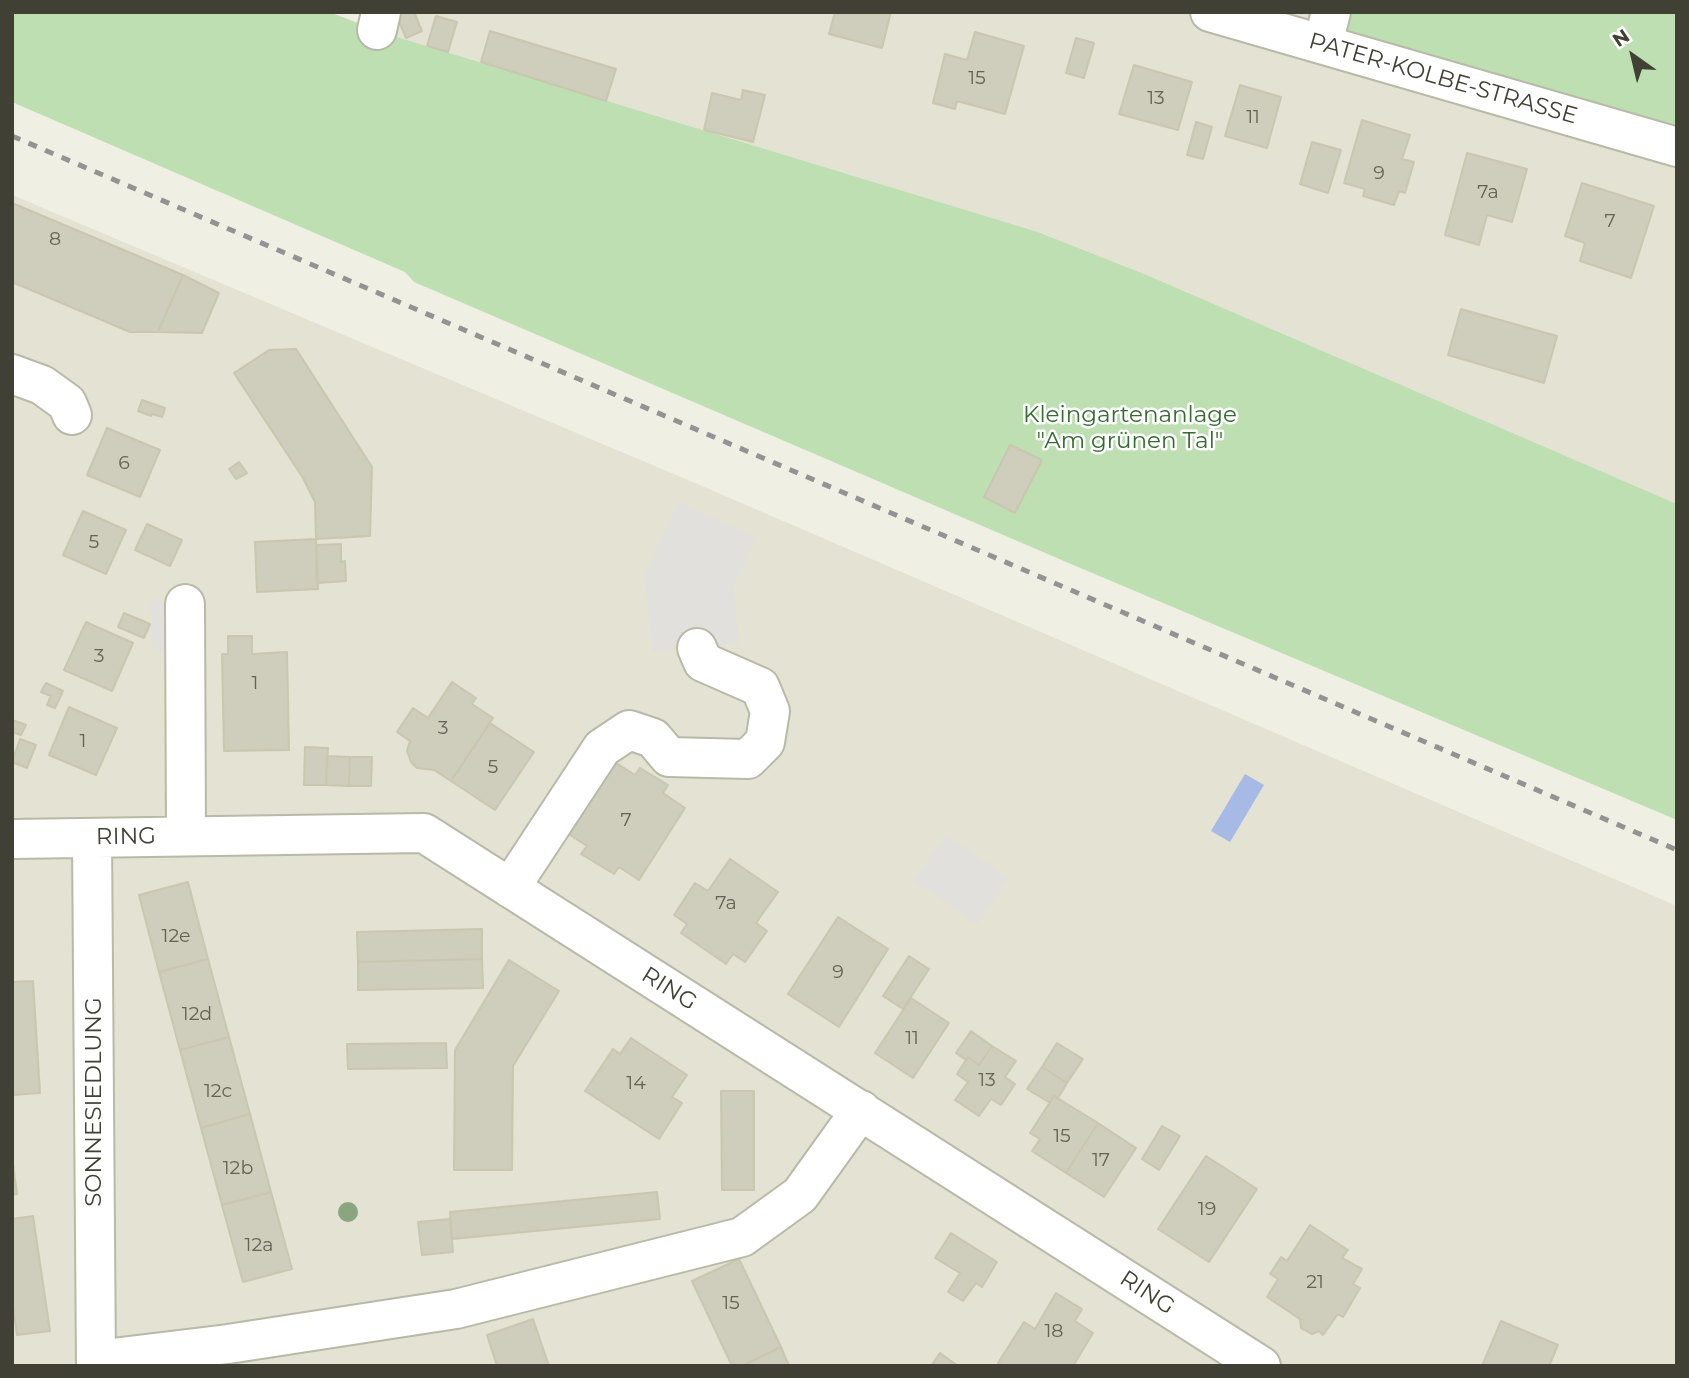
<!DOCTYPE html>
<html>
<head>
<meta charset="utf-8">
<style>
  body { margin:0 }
  #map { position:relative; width:1689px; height:1378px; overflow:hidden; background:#efefe4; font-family:Montserrat,sans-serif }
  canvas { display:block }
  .frame { position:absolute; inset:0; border:14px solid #414035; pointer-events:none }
  .north { position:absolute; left:1598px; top:21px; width:70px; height:70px; -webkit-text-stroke:5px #fff; paint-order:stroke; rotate:326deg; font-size:19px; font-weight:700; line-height:28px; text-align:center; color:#414035 }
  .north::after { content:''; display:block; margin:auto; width:24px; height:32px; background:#414035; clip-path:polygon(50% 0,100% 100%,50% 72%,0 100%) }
</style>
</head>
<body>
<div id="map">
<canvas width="1689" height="1378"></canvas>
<div class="frame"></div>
<div class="north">N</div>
</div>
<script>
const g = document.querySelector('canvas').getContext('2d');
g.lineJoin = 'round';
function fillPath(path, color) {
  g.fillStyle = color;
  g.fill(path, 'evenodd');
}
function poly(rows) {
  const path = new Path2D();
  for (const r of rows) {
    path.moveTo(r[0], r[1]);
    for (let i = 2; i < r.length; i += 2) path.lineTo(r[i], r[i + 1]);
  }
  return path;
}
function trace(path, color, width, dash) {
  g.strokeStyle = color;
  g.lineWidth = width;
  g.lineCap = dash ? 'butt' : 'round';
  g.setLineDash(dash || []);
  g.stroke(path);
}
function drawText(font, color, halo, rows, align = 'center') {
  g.font = font + ' Montserrat,sans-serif';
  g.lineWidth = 5;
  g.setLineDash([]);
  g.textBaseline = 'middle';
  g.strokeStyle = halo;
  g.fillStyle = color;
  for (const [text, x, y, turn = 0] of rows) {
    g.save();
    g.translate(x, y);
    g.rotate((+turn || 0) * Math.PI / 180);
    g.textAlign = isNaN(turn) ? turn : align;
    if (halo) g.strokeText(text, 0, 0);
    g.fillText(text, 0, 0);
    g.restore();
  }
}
fillPath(poly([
  [381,12,1677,12,1677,504,1149,276,1038,232,387,34],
  [12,195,688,480,1677,906,1677,1366,12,1366]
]), '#e3e2d3');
fillPath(poly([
  [12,12,329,12,387,34,1038,232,1149,276,1677,504,1677,820,1071,564,414,282,405,272,12,102],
  [1331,12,1677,12,1677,147,1323,44]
]), '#bddfb1');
fillPath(poly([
  [678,502,756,537,733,587,739,644,653,653,645,575],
  [151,597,185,616,186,672,151,644],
  [946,835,1009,878,977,924,914,881]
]), '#e1e0dc');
fillPath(poly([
  [1245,774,1264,785,1230,842,1211,831]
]), '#a7bae6');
const building = poly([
  [400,12,414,12,422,31,406,38,396,14,400,12],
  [835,12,891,12,882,48,829,34,835,12],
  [436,16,457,22,448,52,427,46,436,16],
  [490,31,616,69,606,101,481,62,490,31],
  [975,32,1024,46,1005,114,957,101,955,109,933,103,945,54,967,60,975,32],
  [1076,38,1094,43,1084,78,1066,73,1076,38],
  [1134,65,1192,82,1178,130,1119,114,1134,65],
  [1240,85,1281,97,1267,148,1225,136,1240,85],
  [743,90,765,95,753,142,704,130,712,93,741,100,743,90],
  [1362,120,1410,135,1402,159,1414,162,1405,193,1399,191,1394,205,1363,196,1365,189,1344,183,1362,120],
  [1196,122,1212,127,1203,159,1187,155,1196,122],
  [1312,142,1341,150,1328,193,1300,184,1312,142],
  [1467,153,1527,169,1512,222,1487,215,1479,245,1445,235,1467,153],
  [1582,183,1654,206,1631,278,1580,261,1585,243,1565,236,1582,183],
  [12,203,183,275,158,332,130,332,12,282,12,203],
  [183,275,219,293,202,333,158,332,183,275],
  [1461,309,1557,336,1544,383,1448,355,1461,309],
  [296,349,372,467,370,536,316,539,315,502,303,478,234,373,269,350,296,349],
  [142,400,165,408,162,417,152,414,151,416,138,411,142,400],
  [107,428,160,450,140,497,87,475,107,428],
  [1010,445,1042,460,1015,513,984,497,1010,445],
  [239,462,247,473,236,479,229,469,239,462],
  [83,511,126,530,106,574,63,555,83,511],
  [147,524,182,540,170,566,135,550,147,524],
  [316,539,318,589,257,592,255,542,316,539],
  [341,544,341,562,345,561,346,581,317,583,316,545,341,544],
  [124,613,150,624,144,638,118,627,124,613],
  [86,622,133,643,112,691,64,670,86,622],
  [228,636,252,636,252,654,287,652,289,750,224,751,222,654,228,654,228,636],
  [452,682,476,698,472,704,493,718,451,781,434,770,417,768,411,762,407,751,410,741,397,732,413,708,428,718,452,682],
  [46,683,63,691,55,708,47,705,51,696,41,692,46,683],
  [69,707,117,728,96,775,49,755,69,707],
  [12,720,26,725,21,735,12,732,12,720],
  [490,723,534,752,495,810,451,781,490,723],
  [20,739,36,745,27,768,12,762,20,739],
  [305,747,328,748,326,785,304,785,305,747],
  [327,756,350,757,349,786,326,785,327,756],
  [350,757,372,757,371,786,349,786,350,757],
  [613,761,635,775,640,768,668,785,663,793,685,808,639,880,619,867,614,874,581,854,587,846,567,833,613,761],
  [730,859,778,892,756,923,767,931,745,962,733,954,726,964,681,933,687,924,674,915,695,883,708,891,730,859],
  [188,882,208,959,159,972,139,895,188,882],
  [838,917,888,949,839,1027,788,994,838,917],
  [482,929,482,959,358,962,357,932,482,929],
  [909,956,929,969,903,1009,883,996,909,956],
  [208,959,229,1037,180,1050,159,972,208,959],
  [482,959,483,988,358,990,358,962,482,959],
  [509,960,559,991,513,1066,512,1170,454,1170,455,1050,509,960],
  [33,981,40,1093,12,1095,12,982,33,981],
  [911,998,949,1023,913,1078,875,1053,911,998],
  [971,1031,992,1046,979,1065,968,1057,966,1060,956,1053,971,1031],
  [229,1037,250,1114,201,1128,180,1050,229,1037],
  [631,1038,687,1075,672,1097,682,1103,659,1139,585,1091,613,1049,620,1054,631,1038],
  [446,1043,447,1068,348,1069,347,1044,446,1043],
  [1057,1043,1083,1059,1067,1083,1042,1067,1057,1043],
  [992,1046,1016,1061,1005,1077,1015,1084,1001,1105,991,1099,979,1116,955,1100,968,1082,957,1074,968,1057,979,1065,992,1046],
  [1042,1067,1067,1083,1058,1098,1054,1096,1050,1103,1027,1089,1042,1067],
  [721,1091,754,1091,754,1190,722,1190,721,1091],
  [1054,1096,1098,1123,1066,1173,1032,1151,1040,1139,1030,1133,1054,1096],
  [250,1114,271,1192,222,1205,201,1128,250,1114],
  [1098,1123,1136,1148,1104,1197,1066,1173,1098,1123],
  [1162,1126,1180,1136,1159,1170,1142,1159,1162,1126],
  [1206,1156,1257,1189,1209,1262,1158,1229,1206,1156],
  [12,1157,17,1194,12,1195,12,1157],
  [271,1192,292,1269,243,1282,222,1205,271,1192],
  [657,1192,660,1219,452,1239,450,1212,657,1192],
  [33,1216,50,1331,17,1335,12,1300,12,1219,33,1216],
  [450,1219,453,1252,422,1255,418,1222,450,1219],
  [1310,1225,1348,1250,1342,1258,1362,1269,1353,1284,1360,1288,1343,1317,1338,1314,1323,1335,1319,1331,1312,1334,1301,1328,1300,1319,1267,1297,1278,1279,1270,1274,1281,1257,1287,1261,1310,1225],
  [951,1233,997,1262,982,1287,976,1283,963,1301,948,1292,960,1273,935,1258,951,1233],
  [739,1259,781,1347,742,1366,732,1366,692,1281,739,1259],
  [1056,1293,1082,1309,1075,1321,1093,1333,1073,1366,1002,1366,998,1363,1024,1322,1035,1329,1056,1293],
  [533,1319,549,1366,497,1366,487,1335,533,1319],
  [1501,1321,1558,1345,1549,1366,1482,1366,1501,1321],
  [781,1347,789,1366,742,1366,781,1347],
  [940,1353,958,1366,931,1366,940,1353]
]);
fillPath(building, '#cfcdbb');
trace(building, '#c9c7af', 2);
const minor = poly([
  [1210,12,1677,147],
  [377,30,381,12],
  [1323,44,1331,12],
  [12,374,42,385,67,403,72,415],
  [185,604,186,836],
  [92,838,96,1366],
  [12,839,424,833,1261,1366],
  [510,888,602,748,629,730,653,738,669,757,748,759,765,742,770,711,760,687,703,662,697,648],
  [96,1360,228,1344,456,1309,742,1237,800,1195,861,1110]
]);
trace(minor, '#b9b9a8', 42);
trace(minor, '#fff', 38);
trace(poly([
  [12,136,1677,850]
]), '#939393', 5, [9, 9]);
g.fillStyle = '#89a681';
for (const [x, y] of [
  [348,1212]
]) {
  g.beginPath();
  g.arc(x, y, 10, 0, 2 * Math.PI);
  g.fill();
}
drawText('19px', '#646356', null, [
  ["15",977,78],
  ["13",1156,98],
  ["11",1253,117],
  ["9",1379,173],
  ["7a",1488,192],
  ["7",1610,221],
  ["8",55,239],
  ["6",124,463],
  ["5",94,542],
  ["3",99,656],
  ["1",255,683],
  ["3",443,728],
  ["1",83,741],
  ["5",493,767],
  ["7",626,820],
  ["7a",726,903],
  ["12e",176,936],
  ["9",838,972],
  ["12d",197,1014],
  ["11",912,1038],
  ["13",987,1080],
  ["14",636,1083],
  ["12c",218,1091],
  ["15",1062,1136],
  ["17",1101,1160],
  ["12b",238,1168],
  ["19",1207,1209],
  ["12a",259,1245],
  ["21",1315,1282],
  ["15",731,1303],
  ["18",1054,1331]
]);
drawText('23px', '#414035', '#fff', [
  ["PATER-KOLBE-STRASSE",1443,79,16],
  ["RING",126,837,-1],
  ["RING",669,989,32],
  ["SONNESIEDLUNG",94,1102,-90],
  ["RING",1147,1293,33]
]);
drawText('23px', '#356a30', '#fff', [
  ["Kleingartenanlage",1130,415],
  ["\"Am grünen Tal\"",1130,441]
]);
</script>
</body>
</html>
